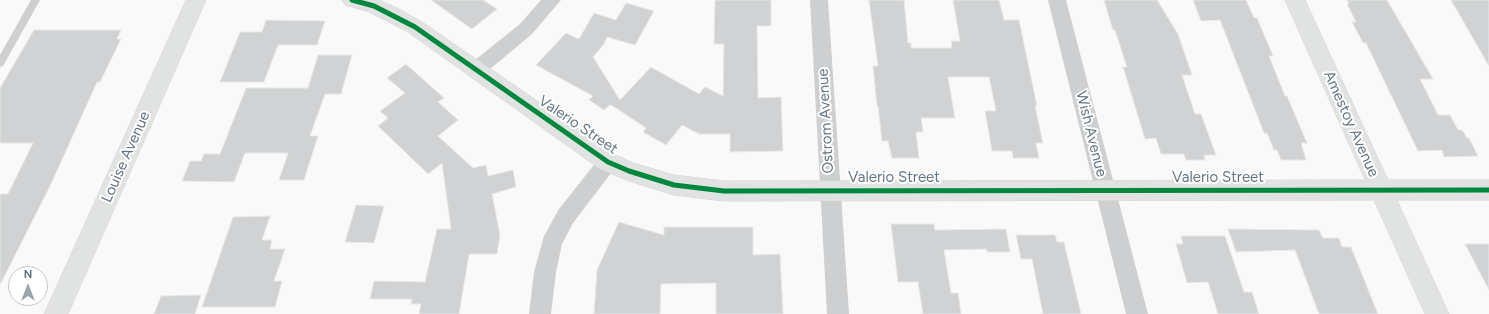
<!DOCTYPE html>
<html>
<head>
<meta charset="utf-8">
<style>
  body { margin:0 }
  #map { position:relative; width:1489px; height:314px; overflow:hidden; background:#f9f9f9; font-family:Figtree,sans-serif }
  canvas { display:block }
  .north { position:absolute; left:8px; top:266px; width:40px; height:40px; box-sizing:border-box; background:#fff; border:1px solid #c1c8cd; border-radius:50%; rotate:0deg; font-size:11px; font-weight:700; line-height:16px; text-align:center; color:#657683 }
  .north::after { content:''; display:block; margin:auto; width:14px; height:18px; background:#99a4ac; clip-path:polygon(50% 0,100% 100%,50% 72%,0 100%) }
</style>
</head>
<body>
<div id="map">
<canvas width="1489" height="314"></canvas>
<div class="north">N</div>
</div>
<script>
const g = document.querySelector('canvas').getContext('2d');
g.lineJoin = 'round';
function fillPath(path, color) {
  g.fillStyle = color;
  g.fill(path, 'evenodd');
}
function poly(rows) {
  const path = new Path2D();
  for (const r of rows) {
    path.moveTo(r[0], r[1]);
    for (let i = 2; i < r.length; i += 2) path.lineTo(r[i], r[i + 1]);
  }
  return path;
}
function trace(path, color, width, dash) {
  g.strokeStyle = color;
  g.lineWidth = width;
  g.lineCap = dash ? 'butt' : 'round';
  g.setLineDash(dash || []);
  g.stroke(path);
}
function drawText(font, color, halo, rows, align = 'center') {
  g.font = font + ' Figtree,sans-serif';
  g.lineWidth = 4;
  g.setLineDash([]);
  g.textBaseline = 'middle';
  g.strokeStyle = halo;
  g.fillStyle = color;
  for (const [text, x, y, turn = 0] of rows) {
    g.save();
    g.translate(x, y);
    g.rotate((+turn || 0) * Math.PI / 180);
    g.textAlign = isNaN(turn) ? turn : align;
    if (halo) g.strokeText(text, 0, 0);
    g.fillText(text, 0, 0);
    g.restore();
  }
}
const building = poly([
  [431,0,483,0,497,9,472,29,431,0],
  [715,0,771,0,771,26,757,26,758,98,781,97,783,151,730,152,730,134,699,134,682,125,666,145,643,132,646,128,616,108,610,105,604,110,589,100,593,96,536,65,566,33,579,39,594,13,616,20,626,3,654,11,635,45,607,37,604,44,593,57,620,100,651,67,699,94,705,87,723,96,724,44,714,44,715,0],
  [869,0,904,0,908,43,911,43,911,48,952,48,951,41,960,41,953,0,999,0,1004,20,1019,20,1037,106,1035,106,1043,143,1036,143,1039,158,1013,158,1012,151,992,151,985,111,996,111,989,77,948,77,955,118,921,118,923,132,916,132,919,158,892,158,888,141,882,141,878,106,877,106,873,66,878,66,869,0],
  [1104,0,1157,0,1178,34,1192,75,1182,75,1195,114,1201,114,1216,155,1204,155,1205,160,1186,160,1184,154,1161,154,1156,138,1145,139,1123,67,1127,67,1115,30,1113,30,1104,0],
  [1193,0,1246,0,1254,18,1257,18,1273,56,1269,56,1285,96,1287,96,1307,143,1301,143,1306,160,1281,160,1277,150,1274,150,1267,133,1264,133,1220,20,1201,21,1193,0],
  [1347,0,1387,0,1433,79,1420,79,1438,115,1450,115,1458,130,1462,130,1467,138,1469,138,1478,156,1444,157,1442,150,1418,151,1366,43,1363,43,1352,22,1356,22,1347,4,1349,4,1347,0],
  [1451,0,1489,0,1489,66,1451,0],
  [266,20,325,21,317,45,278,45,264,82,220,82,240,32,262,32,266,20],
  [34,30,121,30,117,39,121,39,100,82,97,82,51,184,0,285,0,194,8,194,33,143,0,143,0,88,34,30],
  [318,55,352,55,341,94,325,94,310,136,318,136,304,180,279,180,288,153,245,153,234,182,182,181,190,161,201,161,204,154,220,154,246,88,308,88,318,55],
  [406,64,444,98,438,102,458,120,438,136,473,168,486,165,488,176,513,170,516,187,492,194,500,235,497,254,469,254,459,314,419,314,421,304,411,304,412,299,370,299,374,281,425,282,437,229,451,229,442,163,428,174,378,126,388,118,380,111,405,93,387,78,406,64],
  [356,205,384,206,374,243,345,242,356,205],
  [270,216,262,240,272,240,270,249,285,249,274,281,282,281,275,307,202,307,233,217,270,216],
  [619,222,664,235,664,227,753,227,753,255,780,254,783,314,716,314,716,283,661,284,660,314,594,314,597,270,619,222],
  [891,224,934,224,935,230,1006,229,1010,252,987,252,987,249,944,250,951,293,958,293,961,314,923,314,918,282,898,282,891,224],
  [1228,229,1319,230,1323,238,1339,238,1342,247,1351,247,1378,314,1319,314,1295,250,1236,252,1228,229],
  [1016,235,1055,235,1057,242,1064,242,1081,314,1043,314,1032,259,1021,259,1016,235],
  [1181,236,1225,236,1244,292,1252,292,1259,314,1218,314,1208,282,1187,283,1176,244,1183,244,1181,236],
  [1465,244,1489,244,1489,290,1465,244],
  [201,295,195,314,154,314,161,296,201,295]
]);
fillPath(building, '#d0d2d3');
trace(building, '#e8e8e8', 1);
const secondary = poly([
  [186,0,206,0,68,314,44,314,186,0],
  [342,0,379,0,397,8,422,22,616,155,633,163,674,175,724,181,1365,180,1285,0,1305,0,1388,180,1489,180,1489,200,1397,200,1449,314,1425,314,1374,200,724,201,674,195,629,181,600,169,408,32,369,12,345,5,342,0]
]);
trace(secondary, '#d5d6d7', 1);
fillPath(poly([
  [31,0,40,0,3,66,0,67,0,55,31,0]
]), '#cecfd0');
fillPath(poly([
  [541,0,561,0,532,34,484,74,477,77,470,74,468,69,470,64,520,24,541,0],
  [810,0,828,0,849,314,827,314,810,0],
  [1048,0,1066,0,1148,314,1126,314,1048,0],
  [608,153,615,156,618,162,615,168,573,223,562,244,556,272,551,314,529,314,534,272,544,236,559,209,601,156,608,153]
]), '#cecfd0');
fillPath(secondary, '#e1e2e2');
trace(poly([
  [352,0,374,6,415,27,608,162,629,171,674,185,724,191,1489,190]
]), '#00873e', 5);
drawText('15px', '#657683', '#fff', [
  ["Ostrom Avenue",826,121,-93],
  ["Amestoy Avenue",1351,124,66],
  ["Valerio Street",578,125,34],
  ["Wish Avenue",1091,134,76],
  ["Louise Avenue",126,157,-66],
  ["Valerio Street",894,178],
  ["Valerio Street",1218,178]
]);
</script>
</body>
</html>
